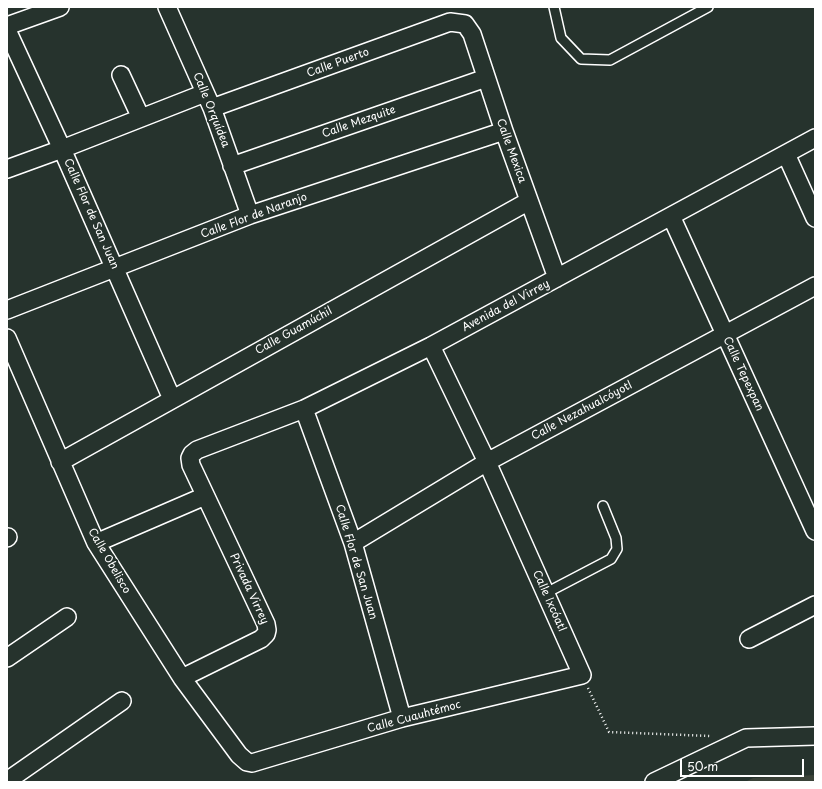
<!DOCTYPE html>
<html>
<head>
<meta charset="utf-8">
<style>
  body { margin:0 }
  #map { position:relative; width:822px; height:789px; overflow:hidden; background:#26332d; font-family:"Playpen Sans",sans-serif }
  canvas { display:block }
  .frame { position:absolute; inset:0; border:8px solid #fff; pointer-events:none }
  .scale { position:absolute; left:680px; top:759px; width:124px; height:18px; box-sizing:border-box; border:2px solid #fff; border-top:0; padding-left:5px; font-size:12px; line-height:14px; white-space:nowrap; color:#fff; -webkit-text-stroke:3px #26332d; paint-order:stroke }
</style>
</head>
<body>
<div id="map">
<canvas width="822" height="789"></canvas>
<div class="frame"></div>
<div class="scale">50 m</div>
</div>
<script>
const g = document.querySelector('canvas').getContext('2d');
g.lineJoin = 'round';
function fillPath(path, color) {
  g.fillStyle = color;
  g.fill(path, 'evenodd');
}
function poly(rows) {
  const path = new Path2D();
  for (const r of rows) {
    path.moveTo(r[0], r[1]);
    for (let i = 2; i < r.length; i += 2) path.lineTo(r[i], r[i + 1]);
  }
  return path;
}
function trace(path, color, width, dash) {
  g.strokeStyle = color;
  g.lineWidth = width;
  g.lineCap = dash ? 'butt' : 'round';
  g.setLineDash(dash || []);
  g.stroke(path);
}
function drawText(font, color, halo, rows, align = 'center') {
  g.font = font + ' "Playpen Sans",sans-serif';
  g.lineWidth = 4;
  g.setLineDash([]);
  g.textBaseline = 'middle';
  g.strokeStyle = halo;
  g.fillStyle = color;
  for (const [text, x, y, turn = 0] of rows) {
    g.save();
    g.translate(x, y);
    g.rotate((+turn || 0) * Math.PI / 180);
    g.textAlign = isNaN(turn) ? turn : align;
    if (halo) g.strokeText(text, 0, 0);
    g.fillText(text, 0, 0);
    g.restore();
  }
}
fillPath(poly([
  [815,775,815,782,745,782,753,778]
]), '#3a4238');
const service = poly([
  [554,7,561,38,581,59,610,60,708,7],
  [546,593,611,559,617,549,616,538,603,506]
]);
const minor = poly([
  [167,7,212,108,250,215],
  [7,26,60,7],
  [7,30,62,149,172,399],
  [121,75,141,118],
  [212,108,450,22,465,24,472,34,504,131,557,278],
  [786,154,815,218],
  [232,166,486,78],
  [7,169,62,149,205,93],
  [671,216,815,531],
  [7,310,250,215,504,131],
  [7,338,96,543,182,678,239,755,247,762,252,763,402,718,582,675,487,462,431,346],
  [304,409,353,543,402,718],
  [60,462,529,201],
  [7,538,8,537],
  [96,543,205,496],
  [353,543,487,462,815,286],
  [749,639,815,605],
  [7,658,67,617],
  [182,678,261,639,266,634,267,630,266,624,191,465,190,458,192,454,197,450,304,409,431,346,815,138],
  [7,781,122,701],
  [654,782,746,738,815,736]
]);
trace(service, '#fff', 12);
trace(minor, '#fff', 20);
trace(poly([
  [588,688,609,732,710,736]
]), '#fff', 2.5, [1, 3]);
trace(service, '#26332d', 9);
trace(minor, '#26332d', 17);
drawText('11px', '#fff', '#26332d', [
  ["Calle Puerto",338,63,-20],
  ["Calle Orquídea",211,110,68],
  ["Calle Mezquite",359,122,-19],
  ["Calle Mexica",511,151,70],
  ["Calle Flor de San Juan",91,214,66],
  ["Calle Flor de Naranjo",254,216,-20],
  ["Avenida del Virrey",506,306,-28],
  ["Calle Guamúchil",294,331,-29],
  ["Calle Tepexpan",743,374,65],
  ["Calle Nezahualcóyotl",582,411,-28],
  ["Calle Obelisco",109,561,60],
  ["Calle Flor de San Juan",356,562,73],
  ["Privada Virrey",249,589,65],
  ["Calle Ixcóatl",549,601,66],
  ["Calle Cuauhtémoc",414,717,-15]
]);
</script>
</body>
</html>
